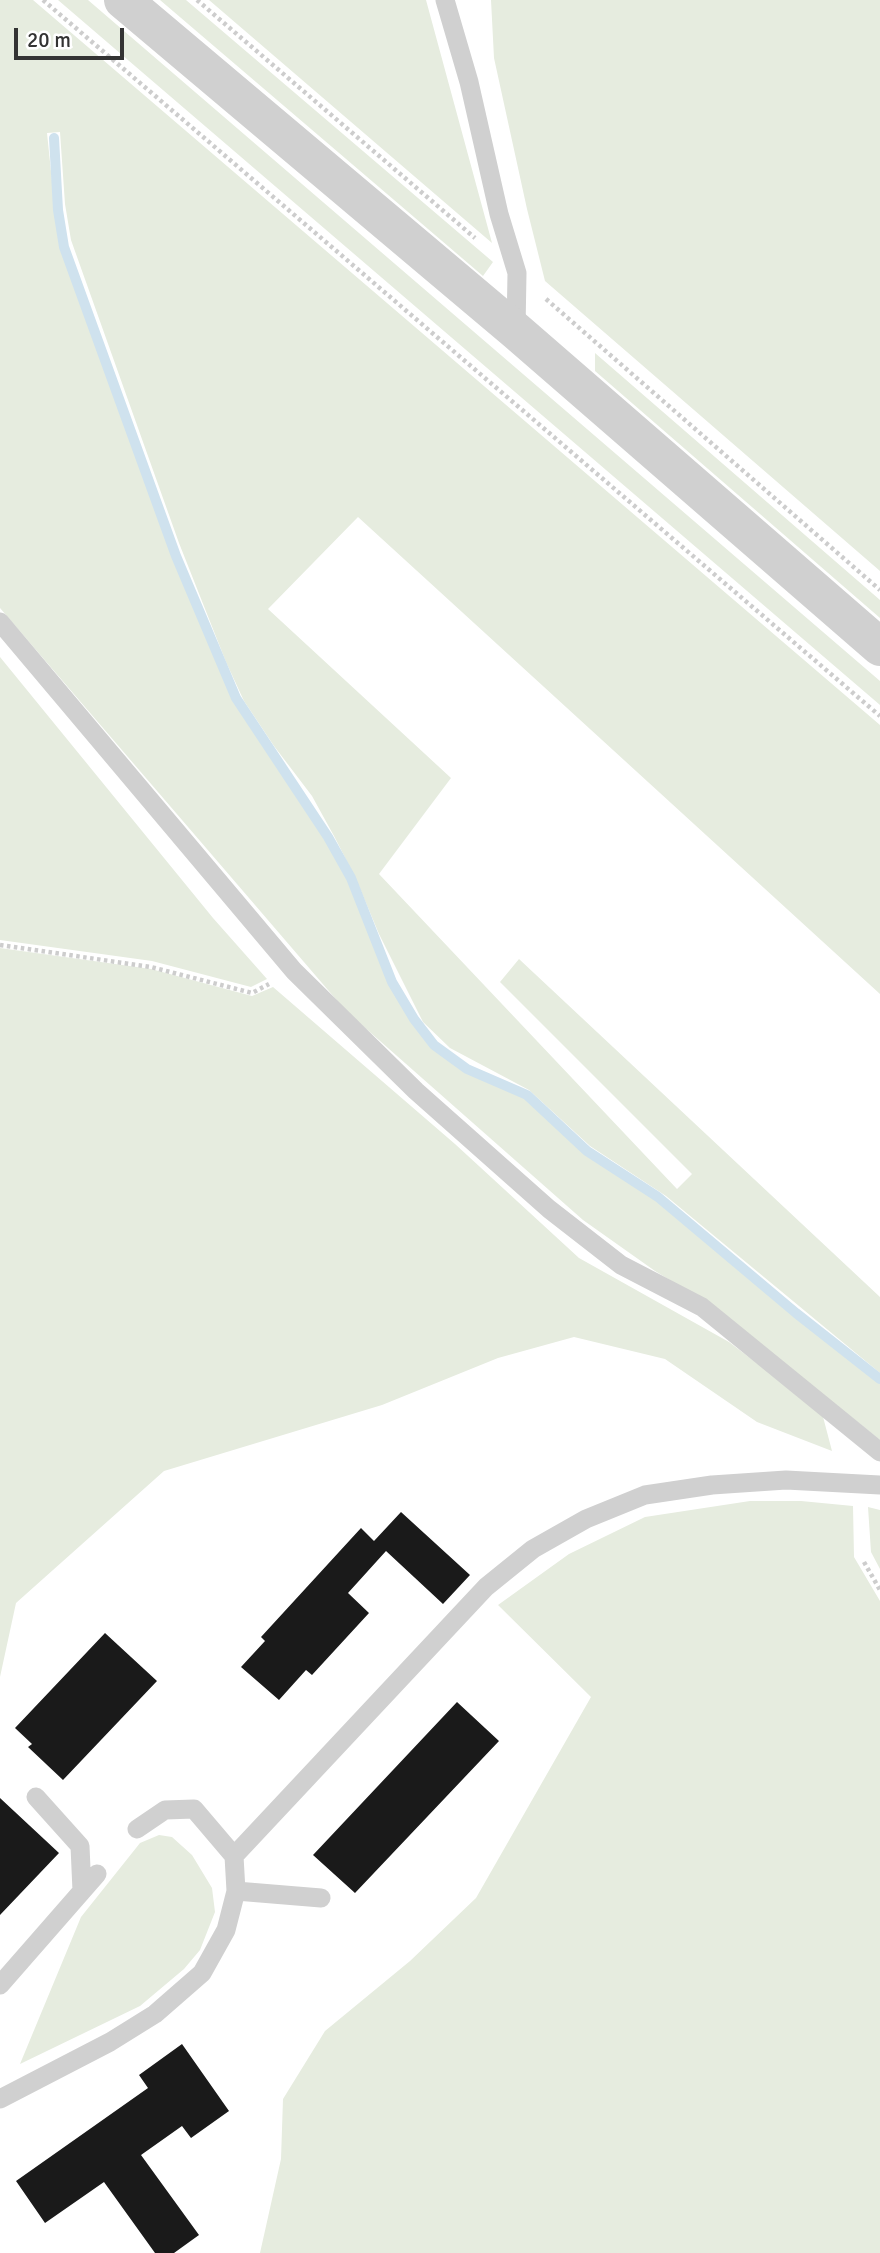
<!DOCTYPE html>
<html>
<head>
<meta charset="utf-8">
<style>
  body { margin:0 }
  #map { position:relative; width:880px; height:2253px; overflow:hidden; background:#fff; font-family:Signika,sans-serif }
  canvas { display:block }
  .scale { position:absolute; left:14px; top:28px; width:110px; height:32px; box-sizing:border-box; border:4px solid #333; border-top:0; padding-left:9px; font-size:21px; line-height:24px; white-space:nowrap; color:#333; -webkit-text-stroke:5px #fff; paint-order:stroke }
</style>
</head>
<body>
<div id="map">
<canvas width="880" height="2253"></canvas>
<div class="scale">20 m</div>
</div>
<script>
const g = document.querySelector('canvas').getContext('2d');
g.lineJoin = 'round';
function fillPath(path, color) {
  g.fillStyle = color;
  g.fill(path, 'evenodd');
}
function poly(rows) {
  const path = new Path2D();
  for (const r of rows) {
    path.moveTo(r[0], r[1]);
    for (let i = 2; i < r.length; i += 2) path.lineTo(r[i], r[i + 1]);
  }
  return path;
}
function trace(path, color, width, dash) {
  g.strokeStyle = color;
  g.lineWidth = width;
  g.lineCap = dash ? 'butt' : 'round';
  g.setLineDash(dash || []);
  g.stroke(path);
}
fillPath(poly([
  [0,0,33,0,880,725,880,994,358,517,268,609,451,778,379,874,677,1189,692,1174,500,982,519,959,880,1297,880,1373,666,1196,590,1146,529,1090,450,1048,423,1022,379,934,356,879,334,836,312,796,274,746,244,701,226,662,179,543,71,240,65,204,60,132,47,133,55,210,62,248,173,557,216,661,234,699,262,744,296,792,348,879,390,983,412,1021,432,1046,466,1071,525,1098,585,1153,656,1199,794,1316,880,1382,880,1440,714,1307,655,1271,583,1220,346,1011,0,608],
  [58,0,88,0,880,681,880,705],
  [160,0,186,0,493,262,483,276],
  [209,0,426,0,492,243],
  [491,0,880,0,880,571,545,281,527,209,494,58],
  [595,353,880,600,880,618,595,371],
  [0,657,213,918,267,979,251,987,152,961,0,940],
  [0,948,151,969,252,996,273,987,455,1144,579,1258,729,1342,822,1413,832,1451,757,1422,665,1359,574,1337,498,1358,382,1405,164,1471,16,1603,0,1677],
  [750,1501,801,1501,853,1506,854,1557,880,1601,880,2253,260,2253,281,2159,283,2099,325,2031,410,1961,476,1898,591,1697,498,1605,569,1554,645,1517],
  [868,1507,880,1510,880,1569,871,1552],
  [159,1835,172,1837,192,1855,212,1888,215,1912,200,1950,184,1969,140,2006,20,2064,81,1917,140,1843]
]), '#e6ecdf');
trace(poly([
  [54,138,58,210,64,247,176,556,236,698,328,837,351,878,392,982,414,1019,434,1045,467,1069,527,1095,587,1151,658,1197,796,1313,880,1379]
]), '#cfe2ee', 10);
fillPath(poly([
  [401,1512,470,1575,443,1604,386,1551,348,1593,369,1613,312,1675,306,1670,279,1700,241,1667,265,1641,261,1637,361,1528,374,1541],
  [105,1633,157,1681,63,1780,28,1747,32,1744,15,1728],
  [457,1702,499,1741,355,1893,313,1855],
  [0,1798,59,1853,0,1915],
  [182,2044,229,2111,191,2138,182,2126,141,2155,199,2235,174,2253,155,2253,104,2182,45,2223,16,2181,148,2088,139,2075]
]), '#1a1a1a');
trace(poly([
  [43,0,880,716],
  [197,0,475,238],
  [546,299,880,590],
  [0,945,151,967,252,993,269,984],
  [864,1562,880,1590]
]), '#cdcdcd', 4.5, [3.5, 3.5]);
trace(poly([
  [445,0,469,82,499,214,517,273,516,330],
  [0,622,294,971,416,1091,549,1209,621,1265,702,1307,880,1452],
  [36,1797,80,1846,82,1891],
  [234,1856,486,1587,533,1549,586,1519,645,1495,712,1485,786,1480,880,1485],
  [236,1891,321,1898],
  [0,1985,97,1874],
  [0,2099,110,2042,155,2014,202,1973,226,1930,236,1891,234,1856,194,1809,165,1810,137,1829]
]), '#d0d0d0', 19);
trace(poly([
  [123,0,516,331,880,647]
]), '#d0d0d0', 38);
</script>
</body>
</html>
